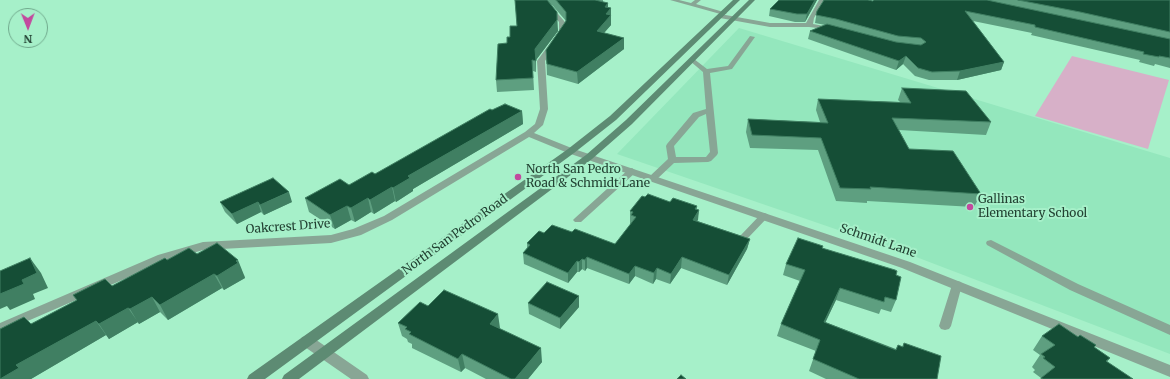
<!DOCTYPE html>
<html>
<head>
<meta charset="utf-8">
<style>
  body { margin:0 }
  #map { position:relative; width:1170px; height:379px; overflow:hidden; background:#a6f0c9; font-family:Merriweather,serif }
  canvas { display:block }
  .north { position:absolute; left:8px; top:8px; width:40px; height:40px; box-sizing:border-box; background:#a6f0c9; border:1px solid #71aa8d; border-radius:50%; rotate:179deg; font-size:11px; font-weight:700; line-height:16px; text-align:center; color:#224132 }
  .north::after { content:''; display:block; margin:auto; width:14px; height:18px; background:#c24a9e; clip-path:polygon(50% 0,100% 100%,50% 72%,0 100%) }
</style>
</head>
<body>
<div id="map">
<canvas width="1170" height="379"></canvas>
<div class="north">N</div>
</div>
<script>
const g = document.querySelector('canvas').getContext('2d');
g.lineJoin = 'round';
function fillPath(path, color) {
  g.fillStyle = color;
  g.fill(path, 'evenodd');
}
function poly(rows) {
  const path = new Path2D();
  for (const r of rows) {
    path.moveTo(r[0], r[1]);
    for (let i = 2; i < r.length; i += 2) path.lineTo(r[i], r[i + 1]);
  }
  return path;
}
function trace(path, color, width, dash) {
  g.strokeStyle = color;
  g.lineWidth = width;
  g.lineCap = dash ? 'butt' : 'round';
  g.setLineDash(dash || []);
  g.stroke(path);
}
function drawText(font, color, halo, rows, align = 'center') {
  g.font = font + ' Merriweather,serif';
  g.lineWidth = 4;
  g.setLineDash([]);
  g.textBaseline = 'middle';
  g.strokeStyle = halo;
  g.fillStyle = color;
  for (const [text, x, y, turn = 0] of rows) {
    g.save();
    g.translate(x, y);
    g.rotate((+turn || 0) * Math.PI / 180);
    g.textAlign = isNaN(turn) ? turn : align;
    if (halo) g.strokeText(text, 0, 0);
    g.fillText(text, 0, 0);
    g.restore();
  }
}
fillPath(poly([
  [739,28,1170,158,1170,354,911,255,617,154]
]), '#94e7bd');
fillPath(poly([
  [1072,56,1169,80,1148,149,1035,116]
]), '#d7b0c8');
fillPath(poly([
  [670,0,679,0,691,3,695,0,701,0,696,4,727,13,724,15,670,0],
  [750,36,755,37,732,69,710,73,718,153,717,155,711,161,708,162,674,163,656,180,650,180,649,178,650,176,668,159,666,146,667,144,693,113,706,109,703,72,690,61,690,59,694,59,707,69,728,66,750,36],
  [706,114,710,152,706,157,676,157,674,146,699,117,706,114],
  [632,168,636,171,635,173,581,222,575,222,573,220,575,218,629,169,632,168],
  [764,213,767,214,769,216,767,218,747,239,741,239,739,237,741,235,761,214,764,213],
  [991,240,1078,284,1170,325,1170,335,1070,290,987,245,986,243,987,241,991,240],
  [957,281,961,282,962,285,951,326,949,329,945,330,941,329,939,326,952,285,953,282,957,281]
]), '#88a695');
fillPath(poly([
  [534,0,541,0,552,7,565,22,565,31,545,61,548,109,543,125,534,133,574,149,910,262,1170,365,1170,377,902,268,568,153,529,137,392,220,361,235,331,243,203,250,166,261,0,333,0,323,158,255,203,242,331,235,353,229,384,216,525,132,535,124,540,109,537,61,559,31,559,22,548,9,534,0],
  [819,0,825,0,814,18,813,24,835,28,835,30,809,27,770,27,720,18,717,16,720,14,770,23,806,23,819,0],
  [307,336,312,337,367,375,369,379,351,379,302,345,300,341,302,337,307,336]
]), '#88a695');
fillPath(poly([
  [733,0,740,0,616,120,574,153,265,379,247,379,249,375,568,149,610,116,733,0],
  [749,0,755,0,632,124,592,159,299,379,282,379,284,375,586,155,626,120,749,0]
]), '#5d8b73');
fillPath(poly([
  [515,0,603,0,603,2,608,3,608,7,611,8,611,25,604,33,624,38,624,49,578,84,547,75,546,50,566,21,553,6,550,4,558,31,536,60,536,72,533,71,534,90,497,92,496,80,507,43,517,26],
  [817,0,805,22,795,22,769,16,770,9],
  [874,0,1170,0,1170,68,1155,64,1154,66,1139,62,1140,60,1031,35,1032,33,973,21,1004,62,1001,70,957,80,929,80,915,76,903,64,896,70,808,39,810,31,825,25,815,23,817,11,873,1],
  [902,88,991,122,986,135,899,130,909,149,981,194,974,207,867,201,867,203,836,201,818,150,750,148,746,132,748,119,820,122,816,110,818,99,900,102,898,100],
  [492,110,522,111,523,124,413,189,413,191,396,202,395,201,374,214,371,212,355,222,351,220,335,229,309,212,305,198,349,185,375,174],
  [645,197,670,202,699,210,697,221,750,239,747,249,727,285,681,268,670,284,656,279,653,284,635,276,629,284,587,268,585,271,582,269,579,272,577,272,568,283,524,264,523,253,527,248,527,243,544,233,572,232,615,244,630,225,630,211],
  [220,202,292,202,264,215,261,212,237,224,225,212],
  [822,248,896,275,896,300,891,312,881,309,879,314,836,300,825,322,896,349,898,345,902,347,904,343,937,379,826,379,809,371,816,351,777,336,781,324,800,281,783,275,786,264],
  [197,254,244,275,245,278,224,290,222,288,168,320,160,312,139,324,138,322,109,339,106,335,31,379,0,379,31,324,77,300,73,295,112,286,167,260],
  [528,303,579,307,560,329,529,314],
  [428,306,500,328,499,329,542,362,528,379,486,379,465,368,461,372,412,348,412,344,408,342,407,339,402,336,398,323],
  [1042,336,1078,337,1096,345,1094,347,1110,358,1107,362,1133,379,1040,379,1041,378,1033,372,1035,370,1032,367,1040,355,1033,350]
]), '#5e9f80');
fillPath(poly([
  [815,0,817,0,805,22,807,14],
  [608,3,608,11,611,8,611,25,596,42,597,31,605,7],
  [557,12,558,31,536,60,536,72,535,49],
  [624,38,624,49,578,84,577,72],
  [906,56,903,64,896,70,899,61],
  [1004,62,1001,70,957,80,960,71],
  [522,111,523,124,413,189,413,191,396,202,393,188,408,176],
  [392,187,395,201,374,214,370,200],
  [289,192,292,202,264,215,260,205],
  [368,198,371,212,355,222,351,208],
  [258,202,261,212,237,224,232,214],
  [347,206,351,220,335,229,330,215],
  [697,206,696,215,699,210,698,220,691,230,693,220,695,209],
  [750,239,747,249,727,285,729,275],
  [587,257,587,268,585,271,585,260],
  [682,257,681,268,670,284,671,274],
  [30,258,41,273,48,288,33,294,35,299,10,310,7,306,0,309,0,294,22,280],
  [582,259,582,269,579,272,579,262],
  [238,260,244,275,245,278,224,290,217,276],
  [577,261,577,272,568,283,568,273],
  [635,266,635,276,629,284,629,274],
  [657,268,656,279,653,284,654,273],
  [214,274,222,288,168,320,160,305],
  [840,288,836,300,820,334,824,322],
  [579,296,579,307,560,329,560,318],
  [152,297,160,312,139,324,130,309],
  [128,308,138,322,109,339,99,324],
  [498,314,500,328,491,338,490,324],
  [96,321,106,335,31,379,0,379,16,365],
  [541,348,542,362,528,379,515,379],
  [462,354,465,368,461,372,458,359]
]), '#407f62');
const building = poly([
  [515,0,547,0,557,12,557,20,535,49,536,61,532,60,533,78,496,80,498,44,507,43,507,37,510,37,510,26,517,26,515,0],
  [556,0,595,0,608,3,605,7,611,8,606,14,611,15,597,31,624,38,577,72,547,64,546,50,566,21,566,12,556,0],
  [779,0,815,0,807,14,797,14,770,9,779,0],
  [824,0,868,0,873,1,874,0,987,0,1170,39,1170,58,1159,56,1159,57,1143,54,1144,52,1035,27,1035,25,965,11,1004,62,960,71,932,72,918,68,906,56,899,61,810,31,827,24,896,42,921,45,926,42,921,38,898,36,836,19,816,15,817,11,824,0],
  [1018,0,1170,0,1170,32,1080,12,1018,0],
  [902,88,966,91,991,122,892,118,909,149,953,151,981,194,870,187,871,189,840,188,821,138,752,135,748,119,828,123,818,99,911,103,902,88],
  [505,104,522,111,408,176,410,178,393,188,392,187,370,200,368,198,351,208,347,206,330,215,305,198,340,179,349,185,372,172,375,174,490,109,492,110,505,104],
  [273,178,289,192,260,205,258,202,232,214,220,202,273,178],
  [648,194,670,202,673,198,697,206,695,209,699,210,693,220,750,239,729,275,682,257,671,274,657,268,654,273,635,266,629,274,587,257,585,260,582,259,579,262,577,261,568,273,523,253,530,245,527,243,539,231,544,233,552,225,572,232,575,229,615,244,636,217,631,215,633,212,630,211,642,196,645,197,648,194],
  [798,238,823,246,822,248,895,270,897,271,896,275,901,277,896,300,885,297,884,302,840,288,824,322,896,350,898,345,903,347,904,343,941,356,937,379,859,379,813,359,820,340,781,324,805,270,786,264,798,238],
  [217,243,238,260,236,261,238,263,217,276,214,274,160,305,152,297,130,309,128,308,99,324,96,321,16,365,19,368,0,379,0,329,24,317,31,324,77,300,73,295,105,279,112,286,165,258,167,260,189,248,197,254,217,243],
  [30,258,37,273,22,280,24,284,0,294,0,271,30,258],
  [547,282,579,296,560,318,528,303,547,282],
  [444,290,498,314,490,324,541,348,515,379,511,379,462,354,458,359,409,334,411,332,405,329,407,327,398,323,420,302,428,306,444,290],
  [1059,324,1078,337,1080,335,1096,345,1094,347,1110,358,1106,361,1133,379,1043,379,1041,378,1055,367,1043,358,1045,357,1041,354,1055,345,1042,336,1059,324],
  [681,375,686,379,677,379,681,375]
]);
fillPath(building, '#154e36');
trace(building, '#407f62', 1);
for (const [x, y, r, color] of [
  [518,177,4,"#c24a9e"],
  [970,207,4,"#c24a9e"]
]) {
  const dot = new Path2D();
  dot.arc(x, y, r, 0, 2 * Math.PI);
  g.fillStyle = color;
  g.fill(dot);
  trace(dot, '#a6f0c9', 1.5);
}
drawText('12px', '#224132', '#a6f0c9', [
  ["North San Pedro",526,170],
  ["Road & Schmidt Lane",526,184],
  ["Gallinas",978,200],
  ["Elementary School",978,214]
], 'left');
drawText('12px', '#224132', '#a6f0c9', [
  ["Oakcrest Drive",288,227,-4],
  ["North San Pedro Road",455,235,-36],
  ["Schmidt Lane",878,241,19]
]);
</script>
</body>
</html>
